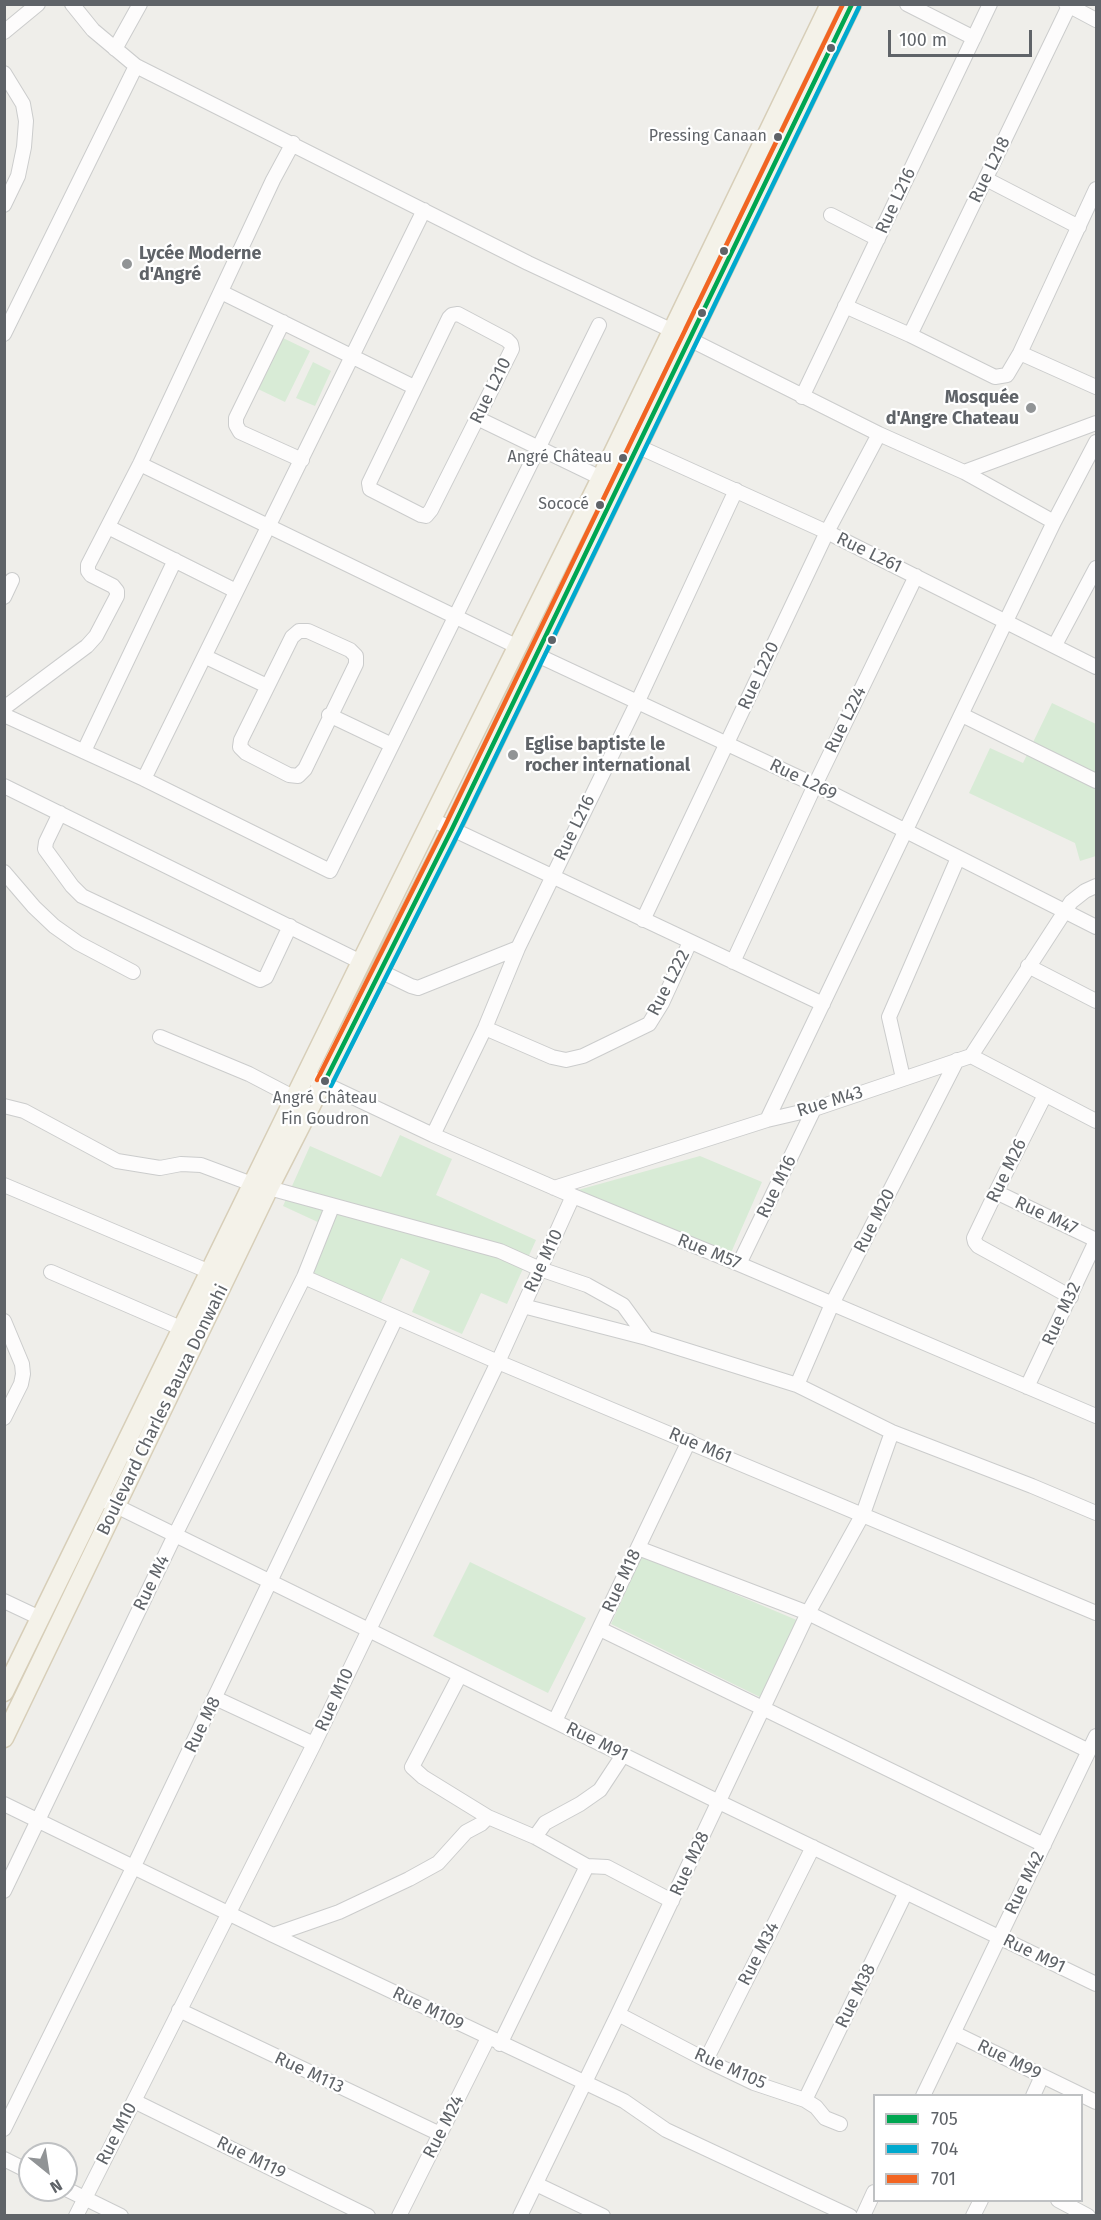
<!DOCTYPE html>
<html>
<head>
<meta charset="utf-8">
<style>
  body { margin:0 }
  #map { position:relative; width:1101px; height:2220px; overflow:hidden; background:#efeeea; font-family:"Fira Sans",sans-serif }
  canvas { display:block }
  .frame { position:absolute; inset:0; border:6px solid #5f6368; pointer-events:none }
  .legend { position:absolute; left:873px; top:2094px; width:210px; height:108px; box-sizing:border-box; background:#fff; border:2px solid #bfc1c3; margin:0; padding:8px 10px; list-style:none; font-size:18px; color:#5f6368 }
  .legend li { display:flex; align-items:center; gap:12px; height:30px }
  .legend b { width:30px; border:2px solid #bfc1c3 }
  .north { position:absolute; left:18px; top:2142px; width:60px; height:60px; box-sizing:border-box; background:#fff; border:2px solid #bfc1c3; border-radius:50%; rotate:150deg; font-size:16px; font-weight:700; line-height:24px; text-align:center; color:#5f6368 }
  .north::after { content:''; display:block; margin:auto; width:21px; height:27px; background:#919496; clip-path:polygon(50% 0,100% 100%,50% 72%,0 100%) }
  .scale { position:absolute; left:888px; top:30px; width:144px; height:27px; box-sizing:border-box; border:3px solid #5f6368; border-top:0; padding-left:8px; font-size:18px; line-height:21px; white-space:nowrap; color:#5f6368; -webkit-text-stroke:4px #fff; paint-order:stroke }
</style>
</head>
<body>
<div id="map">
<canvas width="1101" height="2220"></canvas>
<div class="frame"></div>
<ul class="legend">
<li><b style="height:8px;background:#00a651"></b>705</li>
<li><b style="height:8px;background:#00a9ce"></b>704</li>
<li><b style="height:8px;background:#f26522"></b>701</li>
</ul>
<div class="north">N</div>
<div class="scale">100 m</div>
</div>
<script>
const g = document.querySelector('canvas').getContext('2d');
g.lineJoin = 'round';
function fillPath(path, color) {
  g.fillStyle = color;
  g.fill(path, 'evenodd');
}
function poly(rows) {
  const path = new Path2D();
  for (const r of rows) {
    path.moveTo(r[0], r[1]);
    for (let i = 2; i < r.length; i += 2) path.lineTo(r[i], r[i + 1]);
  }
  return path;
}
function trace(path, color, width, dash) {
  g.strokeStyle = color;
  g.lineWidth = width;
  g.lineCap = dash ? 'butt' : 'round';
  g.setLineDash(dash || []);
  g.stroke(path);
}
function drawText(font, color, halo, rows, align = 'center') {
  g.font = font + ' "Fira Sans",sans-serif';
  g.lineWidth = 4.5;
  g.setLineDash([]);
  g.textBaseline = 'middle';
  g.strokeStyle = halo;
  g.fillStyle = color;
  for (const [text, x, y, turn = 0] of rows) {
    g.save();
    g.translate(x, y);
    g.rotate((+turn || 0) * Math.PI / 180);
    g.textAlign = isNaN(turn) ? turn : align;
    if (halo) g.strokeText(text, 0, 0);
    g.fillText(text, 0, 0);
    g.restore();
  }
}
fillPath(poly([
  [283,338,310,351,285,402,258,389],
  [313,362,331,371,315,406,296,398],
  [1052,703,1096,724,1096,856,1080,861,1075,843,969,793,990,748,1023,763],
  [400,1135,452,1159,436,1195,536,1240,507,1304,481,1293,462,1334,412,1312,430,1271,401,1258,380,1304,302,1269,322,1224,283,1206,310,1146,381,1177],
  [700,1156,762,1182,730,1255,578,1190],
  [642,1555,799,1621,762,1698,611,1624],
  [470,1562,586,1618,548,1693,433,1636]
]), '#d8ebd6');
const minor = poly([
  [72,4,93,30,136,66,528,263,673,331,879,434,964,472,1096,423],
  [907,4,974,38],
  [1066,4,1096,20],
  [4,32,38,4],
  [115,49,140,4],
  [4,73,23,104,26,121,24,147,18,176,4,205],
  [986,179,1079,227],
  [831,215,878,239],
  [221,292,414,387],
  [845,306,910,335,995,377,1007,375,1020,353,1096,189],
  [458,314,507,340,511,344,512,349,431,510,426,516,421,515,370,489,369,483,449,318,452,315,458,314],
  [283,322,236,418,236,425,240,432,302,460],
  [4,334,136,66],
  [910,335,1070,4],
  [1020,353,1096,387],
  [802,397,990,4],
  [477,418,601,478],
  [639,447,827,532,1096,667],
  [140,464,518,647],
  [964,472,1054,522],
  [108,527,236,591],
  [4,597,12,580],
  [299,631,308,631,350,650,356,656,356,664,305,769,298,776,289,775,246,753,240,747,241,740,292,637,299,631],
  [1055,645,1096,568],
  [537,655,815,785,1096,927],
  [206,657,267,686],
  [4,708,87,646,96,636,117,596,117,591,113,586,91,575,88,571,88,565,140,464,273,180,293,143],
  [4,713,6,716,144,779,330,871,599,325],
  [329,715,392,745],
  [962,715,1096,781],
  [84,751,175,560],
  [144,779,424,210],
  [4,786,361,962],
  [60,813,46,842,45,849,72,886,82,896,260,980,266,977,290,926],
  [433,820,823,1004],
  [4,872,34,907,54,926,78,943,133,972],
  [643,920,827,532,879,434],
  [733,962,815,785,916,576],
  [1028,966,1096,1001],
  [380,971,411,986,418,988,518,948],
  [485,1028,552,1057,566,1060,583,1056,649,1024,662,1003,690,942],
  [160,1037,249,1074,295,1098],
  [971,1056,1071,902,1085,891,1096,886],
  [306,1075,433,1135,573,1196,739,1264,1096,1416],
  [903,1078,889,1017,958,858],
  [1045,1095,996,1192,974,1238,975,1242,978,1246,1071,1297],
  [4,1106,24,1111,117,1161,160,1168,181,1164,201,1165,252,1184],
  [767,1120,1006,621,1054,522,1096,442],
  [433,1135,485,1028,518,948,638,701,736,490],
  [4,1185,210,1272],
  [269,1188,500,1251,540,1269,587,1285,623,1305,647,1338],
  [554,1188,767,1120,814,1109,971,1056,1096,1121],
  [996,1192,1096,1240],
  [739,1264,814,1109],
  [51,1272,183,1329],
  [304,1277,498,1362,1096,1613],
  [523,1306,647,1338,797,1385,892,1432,1032,1486,1096,1513],
  [4,1321,22,1364,23,1374,21,1384,4,1418],
  [797,1385,832,1304,957,1060],
  [1027,1387,1096,1241],
  [108,1502,719,1802,1096,1984],
  [638,1548,808,1613,1089,1751],
  [4,1601,40,1618],
  [600,1629,1044,1845],
  [460,1675,412,1767,423,1777,488,1817],
  [215,1698,314,1744],
  [555,1721,689,1441],
  [4,1804,273,1935,624,2101,666,2130,850,2216],
  [535,1837,545,1823,580,1804,600,1790,623,1755],
  [4,1891,175,1535,304,1277,332,1207],
  [273,1935,339,1912,409,1879,438,1863,466,1832,481,1824,488,1817,535,1837,587,1866],
  [179,2010,440,2134],
  [618,2014,706,2060,754,2083,805,2100,816,2107,825,2118,840,2124],
  [954,2033,1096,2102],
  [500,2044,587,1866,607,1867,672,1901],
  [706,2060,813,1847],
  [923,2096,1096,1736],
  [1033,2096,1042,2076],
  [805,2100,906,1892],
  [134,2101,368,2216],
  [4,2129,134,1866,396,1318],
  [4,2159,30,2172],
  [536,2184,603,2216],
  [66,2189,121,2216],
  [1058,2200,1088,2216],
  [76,2216,314,1744,498,1362,573,1196],
  [399,2216,488,2038],
  [520,2216,618,2014,808,1613,863,1514,892,1432],
  [863,2216,874,2192],
  [973,2216,981,2200]
]);
const major = poly([
  [4,1692,361,962,601,478,830,4],
  [4,1738,269,1188,452,829,852,4]
]);
trace(minor, '#cbcccc', 16);
trace(major, '#d7ceb8', 21);
trace(minor, '#fdfcfc', 14);
trace(major, '#f4f2e9', 18);
trace(poly([
  [324,1083,452,829,852,4]
]), '#00a651', 4.5);
trace(poly([
  [331,1086,459,832,859,7]
]), '#00a9ce', 4.5);
trace(poly([
  [317,1080,445,826,843,4]
]), '#f26522', 4.5);
for (const [x, y, r, color] of [
  [831,48,5,"#5f6368"],
  [778,137,5,"#5f6368"],
  [724,251,5,"#5f6368"],
  [127,264,6,"#919496"],
  [702,313,5,"#5f6368"],
  [1031,408,6,"#919496"],
  [623,458,5,"#5f6368"],
  [600,505,5,"#5f6368"],
  [552,640,5,"#5f6368"],
  [513,755,6,"#919496"],
  [325,1081,5,"#5f6368"]
]) {
  const dot = new Path2D();
  dot.arc(x, y, r, 0, 2 * Math.PI);
  g.fillStyle = color;
  g.fill(dot);
  trace(dot, '#fff', 2);
}
drawText('16px', '#5f6368', '#fff', [
  ["Pressing Canaan",767,137],
  ["Angré Château",612,458],
  ["Sococé",589,505],
  ["Angré Château",325,1099,"center"],
  ["Fin Goudron",325,1120,"center"]
], 'right');
drawText('18px', '#5f6368', '#fff', [
  ["Rue L218",990,170,-64],
  ["Rue L216",896,201,-65],
  ["Rue L210",491,391,-64],
  ["Rue L261",869,553,26],
  ["Rue L220",759,676,-65],
  ["Rue L224",846,720,-64],
  ["Rue L269",803,780,26],
  ["Rue L216",575,828,-64],
  ["Rue L222",669,983,-63],
  ["Rue M43",830,1102,-17],
  ["Rue M26",1007,1171,-64],
  ["Rue M16",777,1187,-64],
  ["Rue M47",1046,1216,25],
  ["Rue M20",875,1221,-63],
  ["Rue M57",709,1252,22],
  ["Rue M10",544,1261,-65],
  ["Rue M32",1062,1314,-65],
  ["Boulevard Charles Bauza Donwahi",163,1410,-64],
  ["Rue M61",700,1446,23],
  ["Rue M18",622,1581,-65],
  ["Rue M4",152,1583,-64],
  ["Rue M10",335,1700,-65],
  ["Rue M8",203,1725,-64],
  ["Rue M91",597,1742,26],
  ["Rue M28",690,1864,-65],
  ["Rue M42",1025,1883,-64],
  ["Rue M34",759,1954,-63],
  ["Rue M91",1034,1954,26],
  ["Rue M38",856,1996,-64],
  ["Rue M109",428,2009,26],
  ["Rue M99",1009,2060,26],
  ["Rue M105",730,2069,24],
  ["Rue M113",309,2073,25],
  ["Rue M24",444,2127,-63],
  ["Rue M10",117,2134,-63],
  ["Rue M119",251,2158,26]
]);
drawText('bold 18px', '#5f6368', '#fff', [
  ["Lycée Moderne",139,254],
  ["d'Angré",139,275],
  ["Mosquée",1019,398,"right"],
  ["d'Angre Chateau",1019,419,"right"],
  ["Eglise baptiste le",525,745],
  ["rocher international",525,766]
], 'left');
</script>
</body>
</html>
